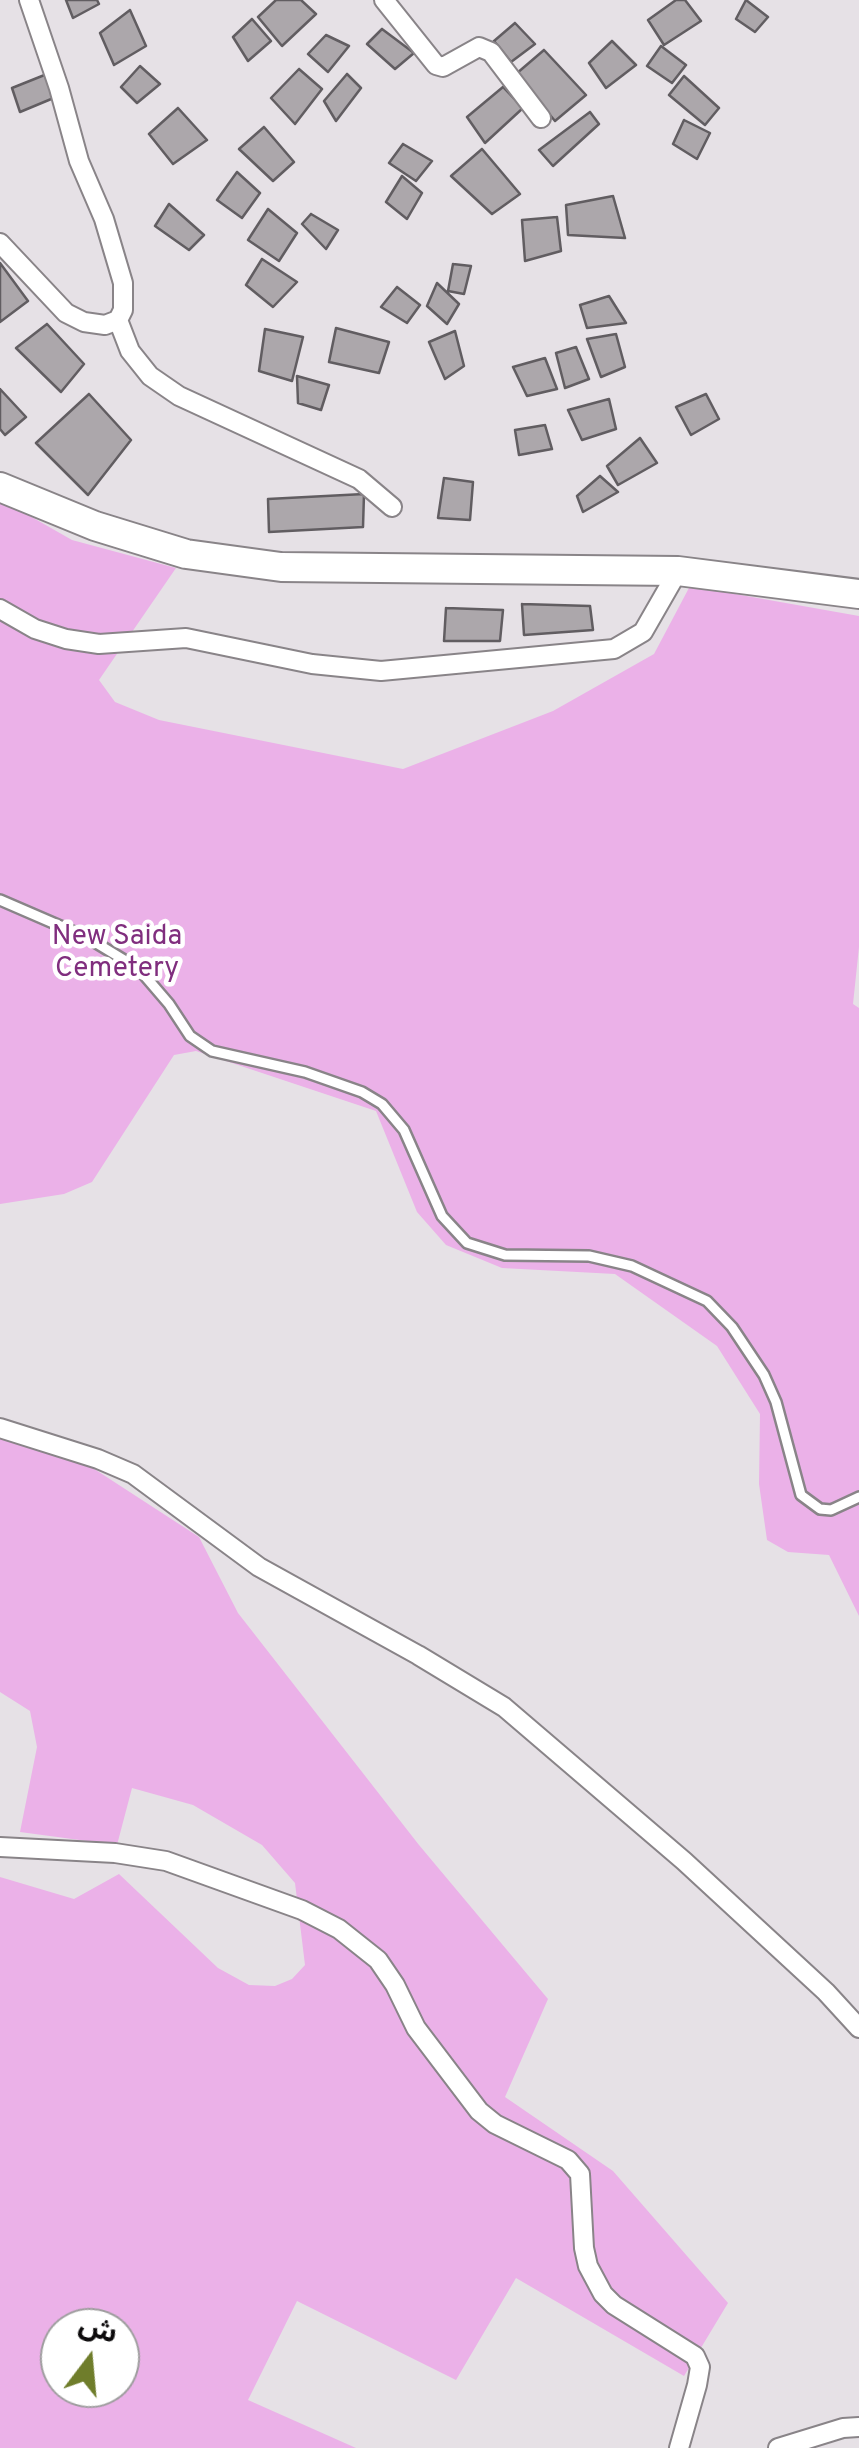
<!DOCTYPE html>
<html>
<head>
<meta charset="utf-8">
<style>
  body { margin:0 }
  #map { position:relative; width:859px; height:2448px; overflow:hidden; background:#e6e1e6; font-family:Overpass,"Noto Sans Arabic",sans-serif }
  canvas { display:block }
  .north { position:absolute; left:40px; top:2308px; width:100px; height:100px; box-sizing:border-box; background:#fff; border:2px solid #9e9d9e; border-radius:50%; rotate:16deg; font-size:28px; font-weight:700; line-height:40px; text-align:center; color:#0d0b0c }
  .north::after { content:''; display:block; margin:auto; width:35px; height:45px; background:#6f7d2b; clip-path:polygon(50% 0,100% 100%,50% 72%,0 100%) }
</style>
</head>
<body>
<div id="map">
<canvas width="859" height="2448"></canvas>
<div class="north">ش</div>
</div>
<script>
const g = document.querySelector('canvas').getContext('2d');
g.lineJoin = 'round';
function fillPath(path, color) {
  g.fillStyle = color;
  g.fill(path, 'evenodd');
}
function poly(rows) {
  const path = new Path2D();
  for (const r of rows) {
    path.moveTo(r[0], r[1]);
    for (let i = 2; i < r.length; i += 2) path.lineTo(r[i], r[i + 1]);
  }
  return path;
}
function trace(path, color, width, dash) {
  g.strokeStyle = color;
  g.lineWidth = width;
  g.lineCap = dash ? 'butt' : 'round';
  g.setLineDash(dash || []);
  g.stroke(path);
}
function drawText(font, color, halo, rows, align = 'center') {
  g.font = font + ' Overpass,sans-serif';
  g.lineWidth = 9;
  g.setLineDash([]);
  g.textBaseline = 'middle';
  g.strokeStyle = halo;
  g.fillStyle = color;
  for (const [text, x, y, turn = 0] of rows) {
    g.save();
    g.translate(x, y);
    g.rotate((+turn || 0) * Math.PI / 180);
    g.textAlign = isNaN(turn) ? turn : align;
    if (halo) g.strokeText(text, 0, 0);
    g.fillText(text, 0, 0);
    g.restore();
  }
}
fillPath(poly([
  [0,499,72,540,176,568,99,680,115,702,159,720,403,769,553,711,654,654,690,586,859,616,859,947,853,1004,859,1008,859,1616,829,1555,788,1552,767,1540,759,1484,760,1414,717,1346,615,1274,502,1268,446,1245,417,1212,376,1111,196,1051,174,1055,92,1182,64,1194,0,1204],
  [0,1437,82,1461,199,1537,238,1613,419,1845,548,1999,505,2097,613,2171,728,2303,684,2376,516,2278,456,2380,297,2301,248,2400,356,2448,0,2448,0,1877,74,1899,119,1874,218,1968,249,1985,275,1986,292,1979,305,1965,295,1883,262,1845,193,1805,132,1788,117,1845,20,1832,37,1747,30,1711,0,1692],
  [60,2328,120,2328,120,2388,60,2388]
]), '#ebb1e8');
const building = poly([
  [66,0,97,0,99,4,73,18,66,0],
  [276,0,301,0,316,14,282,46,258,17,276,0],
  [676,0,685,0,701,21,664,45,648,20,676,0],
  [746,0,768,17,755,32,736,19,746,0],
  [130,10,146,46,114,65,100,33,130,10],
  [252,19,271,41,248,61,233,37,252,19],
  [515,23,535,44,511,62,494,41,515,23],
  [382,29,414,53,395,69,367,44,382,29],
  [326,35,349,46,328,72,308,54,326,35],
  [612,41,636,65,606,88,589,63,612,41],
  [661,46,686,65,672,83,647,66,661,46],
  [544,50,586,95,555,121,516,74,544,50],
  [140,66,160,84,137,103,121,87,140,66],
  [299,69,322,89,295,124,271,98,299,69],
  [47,74,56,97,20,112,12,88,47,74],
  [347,74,361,88,336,121,324,101,347,74],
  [684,76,719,108,705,125,669,95,684,76],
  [503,87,523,108,485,143,467,117,503,87],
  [178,108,207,140,173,164,149,134,178,108],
  [590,112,599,124,553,166,539,150,590,112],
  [684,120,710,133,697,159,673,144,684,120],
  [264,127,294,162,273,181,239,149,264,127],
  [403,144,432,161,416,181,389,163,403,144],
  [482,149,520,194,492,214,451,176,482,149],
  [237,172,260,193,242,218,217,200,237,172],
  [402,176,422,193,407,219,386,202,402,176],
  [613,196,625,238,568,235,566,205,613,196],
  [169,204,204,235,189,250,155,226,169,204],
  [268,209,297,233,279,261,248,240,268,209],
  [311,214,338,230,326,249,302,224,311,214],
  [557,217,561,251,525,261,522,220,557,217],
  [262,259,297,282,273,307,246,285,262,259],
  [0,263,28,301,0,322,0,263],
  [453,264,471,266,464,294,448,291,453,264],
  [437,283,459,304,447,324,427,306,437,283],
  [397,287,420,305,407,323,381,307,397,287],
  [609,296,626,323,587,328,580,305,609,296],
  [47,324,84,364,61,392,16,348,47,324],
  [336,328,389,342,379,373,329,362,336,328],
  [265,329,303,337,292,381,259,371,265,329],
  [455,331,464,366,445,379,429,342,455,331],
  [616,334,625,367,601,377,587,339,616,334],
  [576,347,589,379,565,388,556,353,576,347],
  [545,358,557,389,527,396,513,367,545,358],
  [297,376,329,385,321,410,298,403,297,376],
  [0,389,26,417,5,435,0,429,0,389],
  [89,394,131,440,88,495,36,443,89,394],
  [706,394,719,419,691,435,676,407,706,394],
  [609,399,616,429,582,440,568,410,609,399],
  [545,425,552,449,519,455,515,430,545,425],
  [640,438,657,463,618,485,607,466,640,438],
  [600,476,618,492,583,512,577,496,600,476],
  [444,478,473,482,470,520,438,518,444,478],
  [364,494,363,527,269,532,268,499,364,494],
  [522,604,590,606,593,630,524,635,522,604],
  [446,608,503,610,500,641,444,641,446,608]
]);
fillPath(building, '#aca7ab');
trace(building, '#615d61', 2.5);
const lane = poly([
  [0,900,88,938,139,969,169,1004,190,1036,212,1051,305,1072,362,1092,382,1104,404,1130,442,1216,467,1243,505,1255,589,1256,632,1266,707,1301,732,1327,764,1375,776,1402,801,1495,820,1509,831,1510,859,1497]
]);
const street = poly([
  [384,0,436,65,443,67,479,47,491,52,541,118],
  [0,243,66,313,84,322,105,325,118,320,123,310,123,283,104,219,79,161,59,88,29,0],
  [118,320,130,351,150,376,179,396,359,479,392,507],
  [0,609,35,629,66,639,99,644,186,638,312,664,381,671,614,649,643,632,678,571],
  [0,1428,98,1459,133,1474,259,1567,418,1655,504,1707,684,1861,826,1992,859,2028],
  [0,1847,115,1853,166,1861,302,1910,339,1929,378,1960,395,1985,416,2028,479,2111,495,2124,568,2160,580,2174,584,2248,588,2266,603,2294,614,2305,695,2356,700,2367,697,2385,679,2448],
  [778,2448,843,2428,859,2427]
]);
const secondary = poly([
  [0,487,95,526,186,554,281,567,678,571,859,594]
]);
trace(lane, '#898488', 14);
trace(street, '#898488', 22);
trace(secondary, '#898488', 32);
trace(lane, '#fff', 9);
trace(street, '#fff', 18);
trace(secondary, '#fff', 28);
drawText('28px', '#802e7e', '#fff', [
  ["New Saida",117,938],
  ["Cemetery",117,970]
]);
</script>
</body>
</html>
